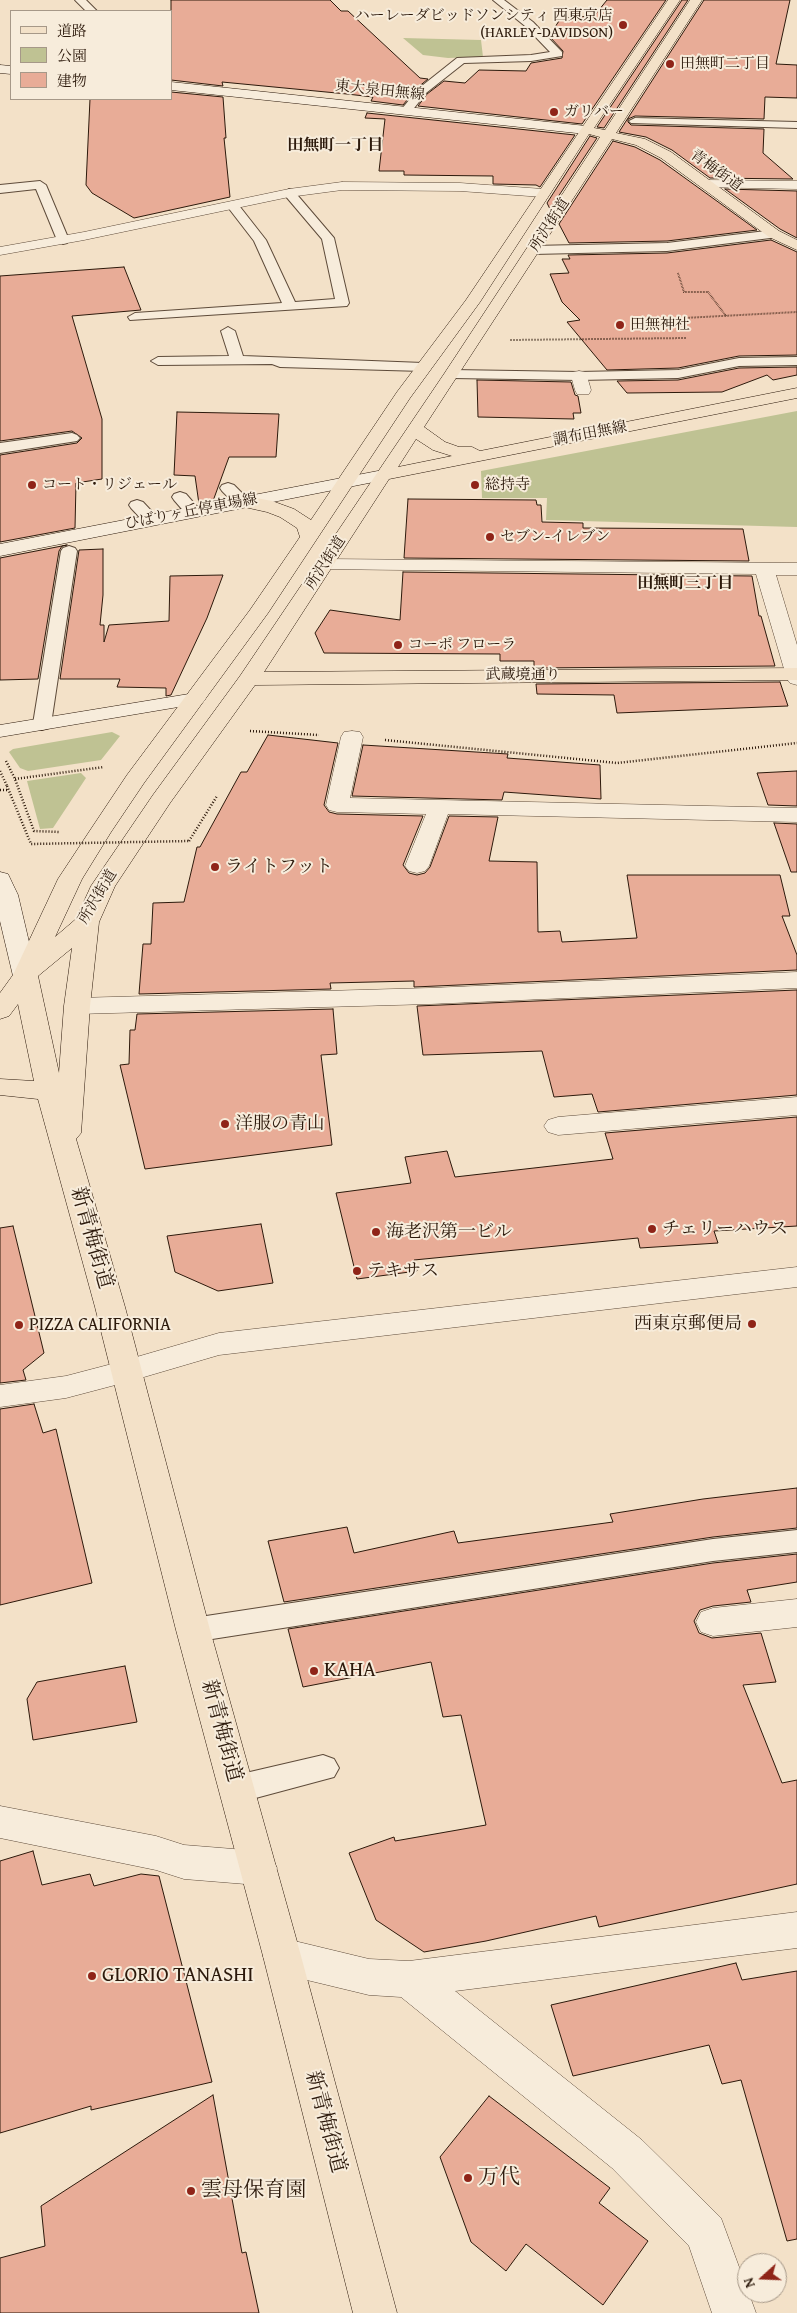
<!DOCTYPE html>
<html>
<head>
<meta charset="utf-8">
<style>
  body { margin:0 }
  #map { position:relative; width:797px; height:2313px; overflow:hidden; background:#f3e1c8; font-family:"Gentium Book Plus","Noto Serif JP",serif }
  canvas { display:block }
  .legend { position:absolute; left:10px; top:10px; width:162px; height:90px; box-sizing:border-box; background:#f7ecdb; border:1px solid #a69888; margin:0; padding:6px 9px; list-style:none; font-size:15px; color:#2c190b }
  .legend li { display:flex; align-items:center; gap:10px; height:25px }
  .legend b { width:25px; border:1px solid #a69888 }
  .north { position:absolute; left:737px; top:2253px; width:50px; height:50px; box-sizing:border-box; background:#f7ecdb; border:1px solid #a69888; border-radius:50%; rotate:250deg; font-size:14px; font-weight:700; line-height:20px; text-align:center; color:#2c190b }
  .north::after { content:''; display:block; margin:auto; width:18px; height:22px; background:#8f2418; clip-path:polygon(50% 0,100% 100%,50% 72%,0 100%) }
</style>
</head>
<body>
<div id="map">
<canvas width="797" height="2313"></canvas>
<ul class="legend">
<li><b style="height:6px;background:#f3e1c8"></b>道路</li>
<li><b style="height:14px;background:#bfc293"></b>公園</li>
<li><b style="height:14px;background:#e8ac97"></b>建物</li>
</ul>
<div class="north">N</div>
</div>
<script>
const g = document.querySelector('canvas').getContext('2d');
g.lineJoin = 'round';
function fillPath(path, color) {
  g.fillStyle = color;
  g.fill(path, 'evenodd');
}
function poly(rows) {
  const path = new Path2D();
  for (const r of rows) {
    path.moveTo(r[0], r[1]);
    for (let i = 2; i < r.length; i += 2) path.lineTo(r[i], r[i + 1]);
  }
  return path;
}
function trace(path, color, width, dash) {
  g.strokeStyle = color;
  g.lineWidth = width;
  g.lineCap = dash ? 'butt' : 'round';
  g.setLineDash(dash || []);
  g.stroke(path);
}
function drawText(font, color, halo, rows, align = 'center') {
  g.font = font + ' "Gentium Book Plus","Noto Serif JP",serif';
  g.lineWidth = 4;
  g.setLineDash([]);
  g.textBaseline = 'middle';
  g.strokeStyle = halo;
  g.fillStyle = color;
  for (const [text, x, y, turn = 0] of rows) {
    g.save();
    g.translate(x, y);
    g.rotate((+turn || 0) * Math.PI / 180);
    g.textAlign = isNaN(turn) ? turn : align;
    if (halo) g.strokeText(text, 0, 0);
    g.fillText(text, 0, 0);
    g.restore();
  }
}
fillPath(poly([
  [403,38,481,40,483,57,448,58,423,55],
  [797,411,797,527,546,520,547,498,482,498,481,471],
  [112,732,120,736,101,760,28,771,20,768,9,752,13,749],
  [81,773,86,778,53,828,40,829,27,781]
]), '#bfc293');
const building = poly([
  [171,0,330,0,341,11,348,11,420,78,428,79,417,88,403,105,371,101,373,97,347,94,222,82,223,86,171,80,171,0],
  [607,0,666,0,582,124,418,106,427,94,444,81,465,83,479,70,526,71,531,63,562,58,563,51,549,36,561,18,594,16,607,0],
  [682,0,688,0,604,128,597,127,682,0],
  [704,0,790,0,776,64,797,65,797,98,765,97,764,119,635,116,628,119,628,122,631,125,764,129,763,153,793,179,710,178,672,150,646,137,619,132,704,0],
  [171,92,223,97,226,138,224,138,230,197,134,218,92,193,86,185,90,99,171,99,171,92],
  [367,113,575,135,540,187,536,185,493,184,493,176,404,175,404,171,379,171,385,119,365,118,367,113],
  [590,136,597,138,550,209,547,203,590,136],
  [613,141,635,147,660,160,757,230,667,241,569,243,559,224,613,141],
  [725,189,797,191,797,238,780,229,725,189],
  [771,240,797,252,797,355,739,356,678,368,607,370,567,322,580,320,562,302,550,274,569,273,562,259,570,259,568,255,667,253,771,240],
  [124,267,141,310,72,316,102,419,102,479,76,483,75,528,0,542,0,455,77,443,82,438,72,431,0,441,0,276,124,267],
  [797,367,797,375,773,380,767,375,722,392,627,393,617,381,678,380,739,368,797,367],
  [477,380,571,382,575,395,578,396,581,413,573,413,574,419,478,417,477,380],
  [177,412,279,414,276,457,229,457,213,501,199,504,195,476,174,475,177,412],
  [408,499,536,500,537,505,541,505,542,522,583,523,583,528,743,529,749,561,404,558,408,499],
  [67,545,62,546,59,551,38,679,0,680,0,558,67,545],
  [103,549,103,595,100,625,104,625,104,642,109,625,169,621,170,576,223,575,207,618,171,695,166,696,166,688,117,687,120,679,60,679,79,550,103,549],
  [403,572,752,576,759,616,761,616,775,666,534,668,534,661,500,661,500,654,324,653,315,633,330,610,400,620,403,572],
  [780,682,788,706,617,713,614,695,537,694,536,684,780,682],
  [268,735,338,743,324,805,329,812,337,814,423,816,403,865,409,873,417,875,425,873,430,867,449,816,498,817,489,861,537,862,538,932,560,931,562,942,637,938,627,875,780,875,790,916,782,916,797,955,797,970,414,987,414,981,330,983,331,989,139,994,143,944,151,944,153,903,184,902,197,847,200,847,241,772,247,772,268,735],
  [363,745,508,754,507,758,600,765,601,799,504,792,502,800,352,796,363,745],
  [797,771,797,806,768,805,757,773,797,771],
  [774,823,797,824,797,872,791,872,774,823],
  [797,990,797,1095,598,1112,592,1094,554,1097,542,1051,423,1055,417,1006,797,990],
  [333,1009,337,1054,321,1055,332,1145,145,1169,120,1065,129,1064,130,1030,135,1030,137,1014,333,1009],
  [797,1117,797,1226,714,1231,718,1243,640,1248,638,1238,414,1260,417,1271,357,1279,336,1193,411,1183,405,1157,447,1151,455,1177,613,1159,605,1133,797,1117],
  [261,1224,273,1283,218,1291,175,1272,167,1236,261,1224],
  [13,1226,44,1353,23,1370,26,1380,0,1383,0,1228,13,1226],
  [34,1404,43,1433,56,1429,92,1583,0,1605,0,1409,34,1404],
  [797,1488,797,1528,713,1537,284,1602,268,1541,347,1527,354,1553,454,1531,458,1543,613,1522,610,1514,703,1499,797,1488],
  [797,1554,797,1582,747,1590,751,1602,713,1606,700,1610,694,1621,699,1633,712,1638,761,1633,776,1682,743,1685,782,1783,797,1780,797,1884,599,1927,596,1916,486,1941,424,1952,376,1920,349,1853,394,1837,395,1841,486,1825,461,1715,443,1717,431,1662,303,1687,288,1629,713,1563,797,1554],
  [125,1666,137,1722,33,1740,27,1699,37,1682,125,1666],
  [33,1851,42,1885,90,1874,94,1886,141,1874,159,1876,212,2082,91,2110,91,2106,0,2133,0,1861,33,1851],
  [736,1963,742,1980,797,1971,797,2239,787,2241,741,2080,722,2084,709,2045,573,2076,551,2005,736,1963],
  [213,2095,242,2253,246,2252,259,2313,0,2313,0,2258,45,2246,41,2206,213,2095],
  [489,2096,610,2188,599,2203,648,2241,603,2305,526,2244,506,2271,471,2242,440,2157,489,2096]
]);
fillPath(building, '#e8ac97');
trace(building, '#2c190b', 1);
const service = poly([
  [75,0,86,0,97,11,86,11,75,0],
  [493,0,504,0,533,22,562,52,562,56,531,61,464,63,426,93,411,112,403,112,401,110,418,89,457,58,531,55,550,52,525,26,493,0],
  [635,118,797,122,797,128,631,123,629,121,635,118],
  [40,181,46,185,69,240,67,243,63,244,57,240,36,189,0,193,0,185,40,181],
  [289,189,293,190,334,238,349,303,347,306,130,320,128,317,135,313,282,303,254,241,227,206,233,202,237,203,266,240,295,302,335,299,322,239,283,193,289,189],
  [774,230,780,234,778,237,667,251,533,254,527,250,533,246,667,243,774,230],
  [228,327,235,331,243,356,423,363,430,367,423,371,280,367,272,364,158,365,151,361,158,357,229,356,221,331,228,327],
  [797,357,797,365,739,366,678,378,579,380,452,378,445,374,452,370,579,372,678,370,739,358,797,357],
  [72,433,77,435,80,438,77,441,0,453,0,443,72,433],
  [228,483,234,485,248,499,250,502,248,505,236,505,222,491,220,488,222,485,228,483],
  [180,492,186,494,199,509,201,512,199,515,187,515,174,500,172,497,174,494,180,492],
  [137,500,143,502,157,517,159,520,157,523,145,523,131,508,129,505,131,502,137,500],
  [69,546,75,548,77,551,51,724,49,728,42,730,35,728,33,724,61,551,63,548,69,546],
  [797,1530,797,1552,713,1561,193,1642,183,1638,178,1630,183,1622,193,1618,713,1539,797,1530],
  [323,1755,334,1759,339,1768,334,1777,237,1803,226,1799,221,1789,226,1779,237,1775,323,1755]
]);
const minor = poly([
  [706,180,797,181,797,189,701,187,699,184,701,181,706,180],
  [342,182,460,183,543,189,550,193,543,197,460,191,342,190,289,197,84,240,0,255,0,247,84,232,289,189,342,182],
  [579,371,585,372,587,376,591,390,589,394,577,394,575,390,571,376,573,372,579,371],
  [324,559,797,563,797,575,776,575,797,645,797,685,790,683,787,679,756,574,317,569,314,565,317,561,324,559],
  [352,731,360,732,363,737,350,798,797,808,797,822,448,814,429,866,425,871,417,873,409,871,405,866,426,814,337,812,329,810,326,805,341,737,344,732,352,731],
  [797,972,797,988,430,1004,77,1014,68,1011,64,1006,68,1001,77,998,430,988,797,972],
  [797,1097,797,1115,558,1135,548,1132,544,1126,548,1120,558,1117,797,1097],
  [127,1360,138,1363,142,1371,138,1379,66,1398,0,1407,0,1385,66,1376,127,1360],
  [797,1599,797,1627,713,1636,701,1632,696,1622,701,1612,713,1608,797,1599],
  [0,1806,156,1836,184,1845,258,1851,271,1856,277,1868,271,1880,258,1885,184,1879,156,1870,0,1838,0,1806],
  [797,1912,797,1948,455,1991,642,2140,721,2218,756,2313,712,2313,689,2246,612,2168,401,1997,369,1995,282,1974,268,1969,263,1956,268,1943,282,1938,369,1959,409,1961,797,1912]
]);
const tertiary = poly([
  [797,1267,797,1287,219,1355,127,1382,116,1379,112,1371,116,1363,219,1333,797,1267]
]);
const secondary = poly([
  [0,65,11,66,11,74,0,73,0,65],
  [171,82,586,126,593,130,586,134,171,90,171,82],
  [383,470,389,471,392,475,389,479,0,556,0,544,383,470],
  [195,693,202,695,206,699,202,703,0,737,0,725,195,693],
  [0,872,8,874,18,895,37,976,34,981,25,983,16,981,13,976,0,921,0,872]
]);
const primary = poly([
  [668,0,680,0,594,128,605,130,690,0,702,0,616,133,645,139,671,152,779,231,797,240,797,250,769,237,661,158,636,145,612,139,424,427,445,442,459,447,472,447,480,451,797,388,797,398,389,479,264,672,797,668,797,680,255,685,170,803,115,886,99,922,90,1006,81,1133,76,1139,125,1307,210,1630,301,1956,397,2313,353,2313,263,1956,176,1630,95,1307,38,1099,0,1095,0,1079,34,1081,18,1004,9,1016,0,1019,0,993,13,975,58,879,89,832,127,775,250,610,300,537,297,528,280,517,267,512,240,506,237,502,240,498,246,496,272,501,294,509,311,520,397,392,466,300,668,0],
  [589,134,600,137,444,374,240,676,153,795,91,886,76,919,55,937,82,879,111,832,144,783,268,613,410,398,480,302,589,134],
  [416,439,433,450,452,456,398,467,416,439],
  [72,948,64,1006,59,1073,38,976,72,948]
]);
trace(service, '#5e4b3a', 2);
trace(minor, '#5e4b3a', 1);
trace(tertiary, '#5e4b3a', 1);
trace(secondary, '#2c190b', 1);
trace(primary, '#2c190b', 1);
trace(poly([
  [678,273,684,292,708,292,726,316],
  [646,320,797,312],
  [510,340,687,338]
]), '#2c190b', 2, [0.5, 1]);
trace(poly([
  [250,731,319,735],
  [385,740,617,763,797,743],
  [6,761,15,779,34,831,59,832],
  [0,771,7,786],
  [15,779,104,767],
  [0,790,9,790],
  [189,841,217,796]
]), '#2c190b', 2.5, [1, 2]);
fillPath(service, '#f7ecdb');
fillPath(minor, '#f7ecdb');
fillPath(tertiary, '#f7ecdb');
fillPath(secondary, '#f7ecdb');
fillPath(primary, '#f3e1c8');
trace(poly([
  [7,786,31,844,189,841]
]), '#2c190b', 2.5, [1, 2]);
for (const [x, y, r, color] of [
  [623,25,5,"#8f2418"],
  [670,64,5,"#8f2418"],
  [554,112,5,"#8f2418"],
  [620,325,5,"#8f2418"],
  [32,485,5,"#8f2418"],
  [475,485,5,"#8f2418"],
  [490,537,5,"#8f2418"],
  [398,645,5,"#8f2418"],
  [215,867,5,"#8f2418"],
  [225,1124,5,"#8f2418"],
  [652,1229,5,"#8f2418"],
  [376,1232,5,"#8f2418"],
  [357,1271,5,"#8f2418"],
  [752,1324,5,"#8f2418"],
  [19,1325,5,"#8f2418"],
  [314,1671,5,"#8f2418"],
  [92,1976,5,"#8f2418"],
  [468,2178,5,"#8f2418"],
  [191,2191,5,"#8f2418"]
]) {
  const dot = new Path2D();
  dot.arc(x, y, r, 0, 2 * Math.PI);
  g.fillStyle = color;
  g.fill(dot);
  trace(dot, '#f7ecdb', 2);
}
drawText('15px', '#2c190b', '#f7ecdb', [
  ["ハーレーダビッドソンシティ 西東京店",613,16,"right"],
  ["(HARLEY-DAVIDSON)",613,33,"right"],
  ["田無町二丁目",680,64],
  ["ガリバー",564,112],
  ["田無神社",630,325],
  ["コート・リジェール",42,485],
  ["総持寺",485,485],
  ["セブン-イレブン",500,537],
  ["コーポ フローラ",408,645]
], 'left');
drawText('15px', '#2c190b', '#f7ecdb', [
  ["東大泉田無線",380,91,6],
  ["青梅街道",716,171,36],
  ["所沢街道",550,225,-57],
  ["調布田無線",590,434,-11],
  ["ひばりヶ丘停車場線",191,512,-11],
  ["所沢街道",326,563,-57],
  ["武蔵境通り",523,675],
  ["所沢街道",98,897,-59]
]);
drawText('bold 16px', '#2c190b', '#f7ecdb', [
  ["田無町一丁目",335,146],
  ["田無町三丁目",685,584]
]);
drawText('18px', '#2c190b', '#f7ecdb', [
  ["ライトフット",225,867],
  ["洋服の青山",235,1124],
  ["チェリーハウス",662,1229],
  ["海老沢第一ビル",386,1232],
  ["テキサス",367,1271],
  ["西東京郵便局",742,1324,"right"],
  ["PIZZA CALIFORNIA",29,1325]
], 'left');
drawText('21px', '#2c190b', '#f7ecdb', [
  ["新青梅街道",91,1238,74],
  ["新青梅街道",221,1731,75],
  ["新青梅街道",325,2122,75]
]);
drawText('21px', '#2c190b', '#f7ecdb', [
  ["KAHA",324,1671],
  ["GLORIO TANASHI",102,1976],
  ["万代",478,2178],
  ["雲母保育園",201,2191]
], 'left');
</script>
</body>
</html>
